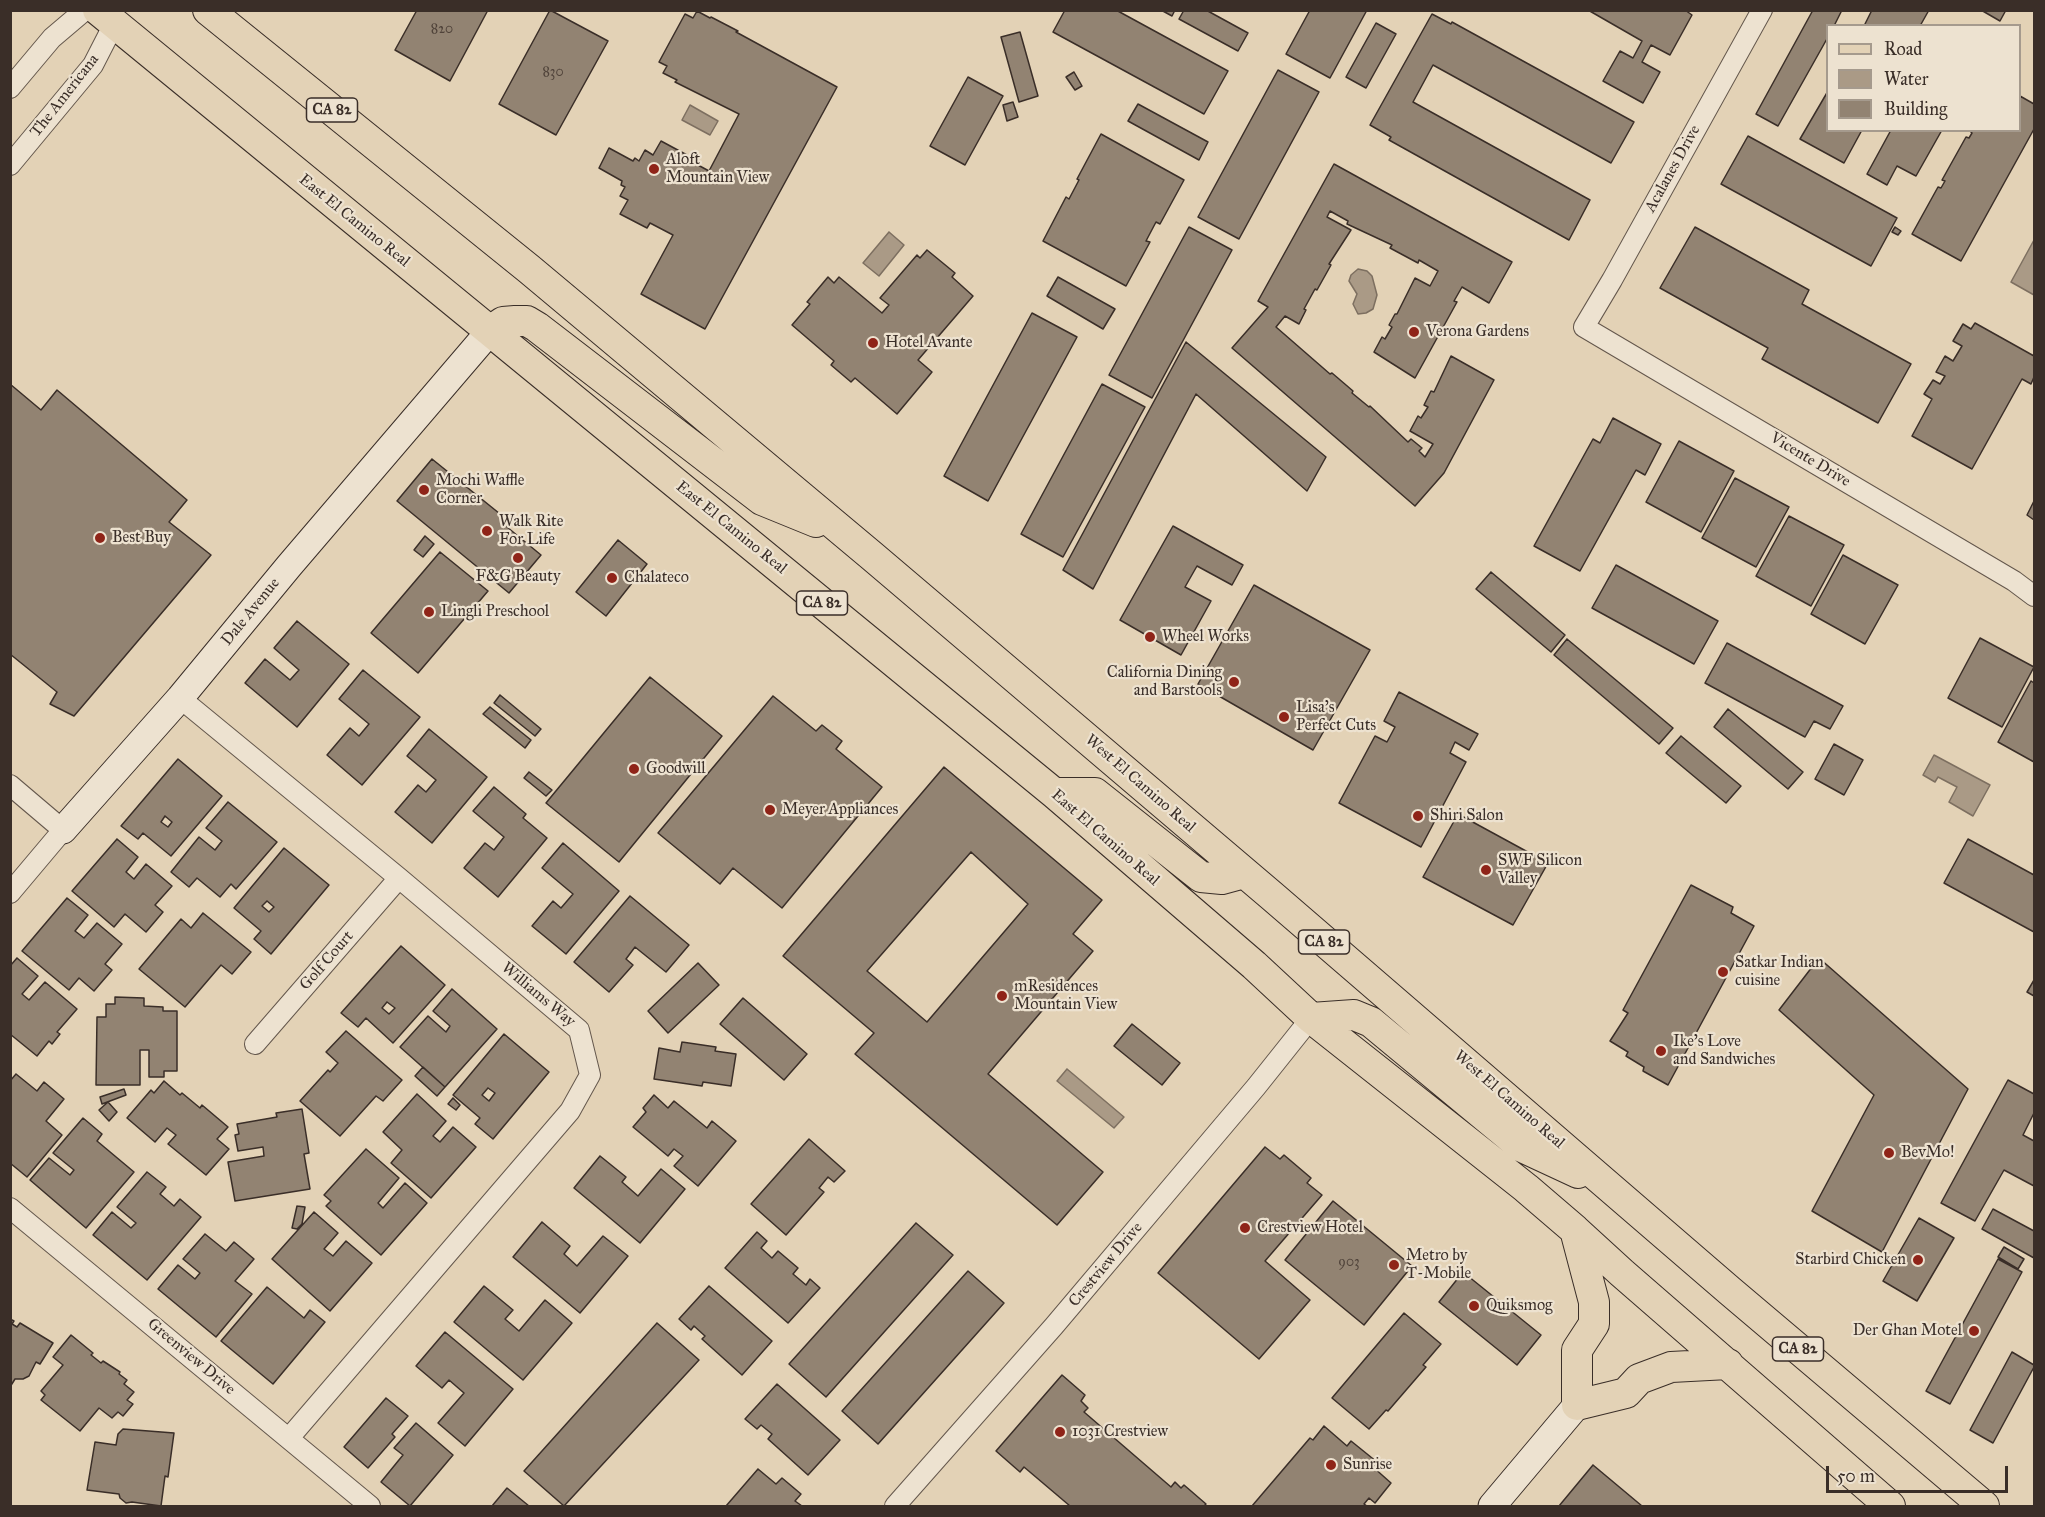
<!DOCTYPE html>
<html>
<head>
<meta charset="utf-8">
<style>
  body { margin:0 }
  #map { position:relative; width:2045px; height:1517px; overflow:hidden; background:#e3d2b6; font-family:"IM FELL Great Primer",serif }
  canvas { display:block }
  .frame { position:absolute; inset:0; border:12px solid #3a2e28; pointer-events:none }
  .legend { position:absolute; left:1826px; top:24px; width:195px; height:108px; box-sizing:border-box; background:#ede2d0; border:2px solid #a59a8d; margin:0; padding:8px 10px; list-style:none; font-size:18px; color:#3a2e28 }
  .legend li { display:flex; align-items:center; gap:12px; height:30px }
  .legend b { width:30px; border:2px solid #a59a8d }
  .scale { position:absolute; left:1826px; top:1466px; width:182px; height:27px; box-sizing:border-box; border:3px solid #3a2e28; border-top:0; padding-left:8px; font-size:18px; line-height:21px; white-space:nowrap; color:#3a2e28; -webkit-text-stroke:4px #ede2d0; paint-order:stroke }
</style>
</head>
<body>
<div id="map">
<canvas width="2045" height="1517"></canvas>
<div class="frame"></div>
<ul class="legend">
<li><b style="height:8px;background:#e3d2b6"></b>Road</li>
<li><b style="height:16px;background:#aa9a86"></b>Water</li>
<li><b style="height:16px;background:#928372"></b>Building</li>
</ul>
<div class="scale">50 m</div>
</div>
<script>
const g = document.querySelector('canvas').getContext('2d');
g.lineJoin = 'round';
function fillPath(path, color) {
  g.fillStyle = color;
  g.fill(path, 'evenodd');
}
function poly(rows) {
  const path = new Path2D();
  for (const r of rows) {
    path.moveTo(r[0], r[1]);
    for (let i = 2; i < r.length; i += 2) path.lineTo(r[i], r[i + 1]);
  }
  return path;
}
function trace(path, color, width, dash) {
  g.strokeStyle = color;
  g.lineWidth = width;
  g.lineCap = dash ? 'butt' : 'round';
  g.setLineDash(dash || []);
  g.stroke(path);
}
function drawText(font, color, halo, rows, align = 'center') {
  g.font = font + ' "IM FELL Great Primer",serif';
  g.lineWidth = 4.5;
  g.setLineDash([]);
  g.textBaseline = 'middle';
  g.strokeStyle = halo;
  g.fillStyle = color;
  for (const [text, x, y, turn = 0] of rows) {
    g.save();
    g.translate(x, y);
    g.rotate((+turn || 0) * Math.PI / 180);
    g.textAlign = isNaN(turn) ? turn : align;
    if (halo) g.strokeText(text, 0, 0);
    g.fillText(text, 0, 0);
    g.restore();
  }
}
const water = poly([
  [690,105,718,121,710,135,682,120,690,105],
  [889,232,904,245,879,276,863,263,889,232],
  [2034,240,2034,295,2011,282,2034,240],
  [1358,269,1367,271,1372,276,1377,295,1373,309,1366,313,1358,314,1353,304,1357,294,1349,281,1351,275,1358,269],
  [1934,755,1990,785,1973,816,1949,802,1957,787,1938,777,1935,782,1923,775,1934,755],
  [1067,1069,1124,1117,1114,1128,1057,1081,1067,1069]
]);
fillPath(water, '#aa9a86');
trace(water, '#7d6f60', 1.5);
const building = poly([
  [417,10,488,10,450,81,395,50,417,10],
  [550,10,608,41,556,135,499,104,550,10],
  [1065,10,1116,10,1228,71,1204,114,1053,32,1065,10],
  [1161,10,1175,10,1172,16,1161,10],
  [1184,10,1206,10,1248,33,1238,51,1179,19,1184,10],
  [1310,10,1367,10,1330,78,1286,54,1310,10],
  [1588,10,1685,10,1692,15,1670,55,1651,45,1642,62,1660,72,1643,103,1603,81,1620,51,1633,58,1642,41,1588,10],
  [1813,10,1842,10,1834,26,1828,26,1828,37,1778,126,1756,114,1813,10],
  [1872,10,1929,10,1920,26,1864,26,1872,10],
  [1981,10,2006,10,2000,21,1981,10],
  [697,11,710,18,711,17,738,31,736,32,837,87,705,329,641,294,673,235,650,223,647,228,620,214,628,200,620,196,625,187,621,185,622,181,599,168,609,148,633,161,635,158,639,161,645,150,653,155,661,141,687,155,685,158,709,171,739,114,675,82,677,80,663,73,667,66,659,62,685,14,693,18,697,11],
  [1432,14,1451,24,1452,22,1634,122,1611,163,1433,65,1413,102,1590,200,1569,240,1389,140,1391,137,1370,125,1432,14],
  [1376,23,1396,34,1366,88,1346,77,1376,23],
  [1020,32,1038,96,1019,102,1001,37,1020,32],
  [1278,70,1319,92,1239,239,1198,217,1278,70],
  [1074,72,1082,86,1075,90,1066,77,1074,72],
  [968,77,1003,96,965,165,930,146,968,77],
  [1828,91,1828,130,1862,130,1844,163,1800,139,1828,91],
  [2020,96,2034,104,2034,129,1961,261,1912,234,1938,187,1941,188,1945,181,1942,180,1966,137,1969,138,1972,133,1969,130,2020,130,2020,96],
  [1013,102,1018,117,1007,121,1003,105,1013,102],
  [1138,104,1208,142,1199,160,1128,121,1138,104],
  [1891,130,1942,130,1916,176,1897,166,1887,185,1867,174,1891,130],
  [1101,134,1184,180,1160,224,1156,222,1146,241,1150,242,1126,286,1043,241,1066,197,1069,199,1079,180,1077,179,1101,134],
  [1748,136,1897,218,1871,266,1721,184,1748,136],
  [1334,164,1512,262,1489,303,1462,287,1454,301,1457,302,1415,378,1374,352,1382,337,1385,339,1392,327,1389,325,1395,314,1397,314,1415,278,1430,286,1438,271,1419,260,1418,263,1390,248,1392,245,1347,224,1348,221,1330,211,1327,217,1351,230,1329,264,1331,265,1317,290,1315,289,1304,309,1306,310,1299,324,1285,316,1276,327,1330,374,1332,373,1353,391,1352,393,1369,407,1370,406,1408,442,1411,439,1422,448,1419,451,1425,457,1433,444,1410,431,1418,416,1421,418,1428,407,1424,405,1431,391,1434,392,1451,356,1494,380,1444,473,1415,506,1232,348,1268,307,1258,301,1334,164],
  [1189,227,1232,250,1152,398,1109,375,1189,227],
  [1695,227,1809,290,1802,304,1911,364,1878,423,1762,359,1768,348,1660,288,1695,227],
  [1895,227,1901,231,1898,235,1892,232,1895,227],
  [927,250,955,273,952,277,973,296,918,360,932,372,897,414,855,378,851,382,831,365,834,361,792,325,810,304,807,302,828,277,834,283,839,277,882,313,889,305,880,298,917,255,920,258,927,250],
  [1058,277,1115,309,1103,329,1047,296,1058,277],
  [1032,313,1077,337,988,501,944,476,1032,313],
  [1975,323,2034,356,2034,377,2031,384,2022,379,1972,469,1912,436,1932,399,1924,394,1933,380,1940,384,1945,376,1936,372,1945,356,1953,361,1962,346,1953,341,1963,324,1971,329,1975,323],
  [1186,342,1326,457,1307,491,1196,394,1093,589,1063,570,1186,342],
  [10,384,41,410,57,390,187,500,169,522,211,555,74,716,50,704,57,692,10,654,10,384],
  [1102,384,1145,407,1063,557,1021,534,1102,384],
  [1613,418,1661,444,1645,475,1636,470,1580,571,1534,546,1593,439,1600,443,1613,418],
  [1679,441,1734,471,1701,532,1646,502,1679,441],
  [432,459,510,522,507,527,541,555,509,593,397,501,432,459],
  [1735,478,1789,507,1756,567,1702,538,1735,478],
  [2034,501,2034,520,2027,515,2034,501],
  [1789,516,1844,545,1811,606,1756,576,1789,516],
  [1173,526,1243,565,1232,585,1197,566,1185,587,1211,601,1181,655,1120,620,1173,526],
  [425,536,434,544,423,557,414,550,425,536],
  [618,540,647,564,606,616,576,592,618,540],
  [440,552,488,591,418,673,371,633,440,552],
  [1843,555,1898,585,1865,644,1811,614,1843,555],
  [1616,565,1718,621,1694,664,1592,608,1616,565],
  [1491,572,1565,635,1551,652,1476,589,1491,572],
  [1254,585,1370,650,1313,750,1198,684,1254,585],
  [297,621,349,664,297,727,245,683,265,659,290,680,299,670,274,648,297,621],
  [1980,638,2034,667,2002,727,1948,698,1980,638],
  [1567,639,1673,728,1659,744,1554,655,1567,639],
  [1727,643,1843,706,1830,729,1814,721,1805,737,1705,683,1727,643],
  [363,670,420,717,362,785,327,755,350,728,359,736,369,724,339,699,363,670],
  [650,677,722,736,619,862,546,803,650,677],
  [2031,681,2034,683,2034,762,1998,742,2031,681],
  [1399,692,1478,734,1469,750,1455,742,1450,753,1466,762,1421,847,1339,803,1375,736,1387,742,1395,727,1384,721,1399,692],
  [500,695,541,729,535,736,494,703,500,695],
  [773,696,816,731,822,725,842,741,836,749,882,787,782,908,733,868,720,884,658,833,773,696],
  [490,707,531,740,525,748,483,714,490,707],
  [1728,709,1803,772,1788,789,1714,727,1728,709],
  [429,729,487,777,432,843,395,812,418,785,426,792,436,780,407,756,429,729],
  [1681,736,1741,786,1726,803,1666,753,1681,736],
  [1834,744,1863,760,1844,795,1815,779,1834,744],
  [178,759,222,796,171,856,143,833,138,839,121,826,178,759],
  [165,816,172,822,168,827,161,822,165,816],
  [944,767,1102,900,1073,934,1093,951,988,1074,1103,1172,1057,1225,855,1054,874,1033,783,956,944,767],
  [971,852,1028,904,927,1022,867,971,971,852],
  [529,772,552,790,546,796,524,778,529,772],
  [494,787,526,814,523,818,547,838,498,897,464,868,485,843,494,850,504,837,473,811,494,787],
  [228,802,277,842,236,889,231,884,220,897,197,878,189,887,171,872,199,837,215,850,222,841,206,828,228,802],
  [1458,814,1548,863,1513,925,1423,877,1458,814],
  [117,839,138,857,126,872,134,879,146,864,172,886,155,905,163,912,146,932,125,914,114,927,72,891,117,839],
  [1968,839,2034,875,2034,932,1944,883,1968,839],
  [563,843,619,891,566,954,532,926,553,901,561,908,573,894,542,868,563,843],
  [284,848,329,885,271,954,254,939,261,931,234,908,284,848],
  [267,901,274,907,269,912,262,906,267,901],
  [1691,885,1733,907,1731,913,1754,926,1668,1085,1643,1071,1644,1067,1626,1056,1628,1052,1610,1041,1628,1013,1623,1010,1691,885],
  [630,896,689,945,666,972,635,947,626,959,633,965,609,992,574,962,630,896],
  [67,898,88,915,75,931,84,938,97,923,122,944,105,964,112,970,94,991,79,978,69,990,22,951,67,898],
  [203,913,251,952,232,974,221,965,185,1007,139,969,181,919,191,928,203,913],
  [401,946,445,985,393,1043,366,1018,358,1027,341,1013,401,946],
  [387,1002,395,1008,389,1014,382,1008,387,1002],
  [17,958,38,976,22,994,29,1000,45,982,77,1009,57,1032,60,1034,52,1044,49,1041,37,1056,10,1034,10,966,17,958],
  [1819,958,1968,1089,1882,1252,1812,1211,1874,1095,1779,1010,1819,958],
  [698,963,719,985,668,1033,648,1011,698,963],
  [2034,980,2034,996,2027,992,2034,980],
  [452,989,497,1029,445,1087,400,1047,428,1016,446,1032,450,1026,433,1011,452,989],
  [115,997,144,998,144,1006,163,1007,163,1011,177,1011,177,1071,164,1071,164,1077,149,1077,149,1050,140,1050,140,1085,96,1085,97,1017,106,1017,106,1004,115,1004,115,997],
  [743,998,807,1054,784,1080,720,1024,743,998],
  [1132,1024,1180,1063,1162,1085,1114,1046,1132,1024],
  [346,1031,402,1080,383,1101,376,1096,340,1136,300,1101,328,1070,330,1072,338,1063,326,1052,346,1031],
  [504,1034,549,1072,493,1139,475,1124,480,1118,453,1095,504,1034],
  [488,1088,495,1093,489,1101,482,1095,488,1088],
  [682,1042,716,1047,715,1051,736,1054,731,1086,703,1082,702,1086,654,1079,659,1048,680,1052,682,1042],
  [423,1067,445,1087,437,1096,415,1076,423,1067],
  [16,1074,37,1091,44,1082,64,1099,46,1121,62,1135,27,1177,10,1163,10,1081,16,1074],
  [2008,1080,2034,1094,2034,1113,2023,1135,2034,1141,2034,1186,2004,1170,1975,1221,1941,1203,2008,1080],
  [164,1081,180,1095,182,1093,200,1108,202,1105,228,1127,217,1139,229,1149,206,1175,168,1144,176,1135,167,1128,155,1142,127,1118,151,1090,154,1093,164,1081],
  [124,1089,126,1095,102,1104,100,1097,124,1089],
  [417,1094,446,1121,433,1136,440,1142,453,1127,476,1147,431,1198,391,1163,402,1150,383,1132,417,1094],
  [654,1095,668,1108,674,1101,707,1128,712,1121,736,1141,698,1186,674,1166,683,1156,674,1149,668,1156,633,1127,646,1112,643,1108,654,1095],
  [453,1098,460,1105,456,1110,448,1104,453,1098],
  [108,1102,117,1112,109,1121,99,1110,108,1102],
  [302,1109,309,1153,304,1154,310,1189,235,1201,228,1162,264,1156,263,1147,238,1151,235,1135,239,1134,237,1124,277,1117,276,1113,302,1109],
  [83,1118,102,1134,97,1141,134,1172,86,1228,30,1180,49,1158,70,1175,74,1170,53,1153,83,1118],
  [809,1139,845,1171,834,1182,828,1177,819,1188,824,1192,786,1235,751,1204,809,1139],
  [1265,1147,1280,1159,1284,1155,1311,1178,1307,1183,1322,1195,1265,1261,1310,1300,1259,1359,1158,1273,1265,1147],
  [366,1149,399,1178,378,1203,383,1208,405,1183,427,1203,381,1255,326,1206,331,1201,324,1195,366,1149],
  [600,1156,626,1177,622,1182,638,1196,661,1169,685,1189,640,1243,574,1188,600,1156],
  [147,1172,166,1187,160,1194,174,1206,180,1199,201,1217,147,1280,93,1235,112,1212,131,1228,136,1223,117,1207,147,1172],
  [1333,1201,1412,1266,1364,1325,1285,1260,1333,1201],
  [297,1206,305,1207,302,1224,297,1229,292,1228,297,1206],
  [1993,1209,2034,1231,2034,1258,1982,1229,1993,1209],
  [314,1212,338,1233,324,1249,333,1256,346,1241,372,1263,330,1311,272,1259,314,1212],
  [1919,1218,1954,1238,1917,1301,1883,1281,1919,1218],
  [542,1222,570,1246,564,1254,577,1266,603,1236,628,1256,580,1313,513,1257,542,1222],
  [916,1223,953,1255,826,1397,789,1364,916,1223],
  [757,1232,767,1241,761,1248,772,1258,778,1251,798,1268,793,1274,806,1285,810,1279,820,1288,788,1323,725,1268,757,1232],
  [205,1234,226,1251,234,1242,254,1259,235,1281,252,1294,216,1337,158,1289,178,1265,195,1279,200,1273,183,1259,205,1234],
  [2004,1247,2024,1259,2018,1269,1998,1257,2004,1247],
  [1998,1259,2022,1272,1950,1404,1926,1391,1998,1259],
  [968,1271,1004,1303,878,1444,842,1411,968,1271],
  [1463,1272,1541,1335,1517,1365,1439,1302,1463,1272],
  [484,1286,513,1310,505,1319,519,1331,545,1300,572,1323,523,1380,454,1322,484,1286],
  [709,1286,772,1341,742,1375,702,1339,705,1336,694,1326,691,1330,679,1319,709,1286],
  [267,1287,304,1318,310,1310,325,1322,273,1384,221,1341,267,1287],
  [1404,1313,1441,1344,1423,1365,1426,1367,1388,1411,1386,1410,1369,1429,1332,1398,1404,1313],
  [10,1319,14,1321,12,1324,17,1327,20,1323,53,1343,40,1364,36,1362,29,1376,23,1379,15,1379,10,1387,10,1319],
  [657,1323,699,1360,564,1506,524,1471,657,1323],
  [445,1332,513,1389,465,1446,438,1423,464,1393,449,1380,442,1388,416,1366,445,1332],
  [71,1335,93,1353,91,1355,101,1363,103,1361,120,1372,119,1374,127,1380,124,1384,134,1392,127,1400,133,1404,123,1416,118,1412,112,1418,99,1408,80,1431,41,1400,45,1395,41,1391,63,1365,53,1357,71,1335],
  [2012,1352,2034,1365,2034,1367,1993,1443,1970,1430,2012,1352],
  [1062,1375,1085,1395,1081,1401,1088,1408,1084,1412,1171,1487,1175,1482,1181,1488,1184,1485,1206,1504,1204,1506,1070,1506,1024,1467,1020,1472,996,1451,1062,1375],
  [777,1384,840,1440,808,1475,768,1439,772,1434,761,1425,757,1429,745,1419,777,1384],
  [386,1398,408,1416,392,1434,395,1437,368,1468,344,1447,386,1398],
  [416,1423,453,1455,410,1506,381,1482,403,1455,394,1448,416,1423],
  [1324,1426,1347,1446,1351,1441,1377,1462,1373,1467,1391,1483,1375,1503,1369,1498,1364,1504,1367,1506,1252,1506,1310,1438,1313,1440,1324,1426],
  [123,1429,174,1433,168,1477,165,1476,161,1506,132,1502,126,1503,120,1498,119,1494,87,1490,95,1442,116,1445,118,1434,123,1429],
  [1593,1465,1642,1506,1559,1506,1593,1465],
  [758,1469,776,1484,782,1478,801,1494,795,1501,802,1506,726,1506,758,1469],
  [507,1488,529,1506,492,1506,507,1488]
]);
fillPath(building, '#928372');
trace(building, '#3a2e28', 1.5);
const street = poly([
  [1762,10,1612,280,1584,327,2014,581,2034,596],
  [10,88,52,38,85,10],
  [10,165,93,65,114,24],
  [180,698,399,878,579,1030,590,1075,570,1111,289,1438],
  [10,785,63,830,10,893],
  [255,1044,399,878],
  [10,1208,370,1506],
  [895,1506,1054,1326,1256,1087,1311,1018]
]);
const secondary = poly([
  [63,830,180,698,289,566,490,331],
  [1492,1506,1577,1405]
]);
const primary = poly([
  [98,10,1054,793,1254,965,1311,1018,1526,1188,1575,1230,1622,1273,1890,1506],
  [208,10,529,269,872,556,1272,896,1730,1291,1984,1506],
  [490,331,503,322,515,321,527,321,537,327,762,500,816,522],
  [1054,793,1095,793,1201,877,1222,879,1244,873],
  [1311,1018,1354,1015,1371,1022,1522,1147,1578,1173],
  [1575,1230,1594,1302,1594,1324,1577,1350,1577,1405,1626,1393,1639,1379,1671,1367,1728,1364]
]);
trace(street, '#64574c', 22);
trace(secondary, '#3a2e28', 29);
trace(primary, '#3a2e28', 32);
trace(street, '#ede2d0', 20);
trace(secondary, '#ede2d0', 27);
trace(primary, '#e3d2b6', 30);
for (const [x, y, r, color] of [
  [654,169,6,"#8f2418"],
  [1414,332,6,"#8f2418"],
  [873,343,6,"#8f2418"],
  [424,490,6,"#8f2418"],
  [487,531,6,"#8f2418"],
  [100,538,6,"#8f2418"],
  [518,558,6,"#8f2418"],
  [612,578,6,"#8f2418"],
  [429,612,6,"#8f2418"],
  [1150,637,6,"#8f2418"],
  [1234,682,6,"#8f2418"],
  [1284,717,6,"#8f2418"],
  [634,769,6,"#8f2418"],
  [770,810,6,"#8f2418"],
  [1418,816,6,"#8f2418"],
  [1486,870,6,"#8f2418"],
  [1723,972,6,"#8f2418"],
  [1002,996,6,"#8f2418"],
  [1661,1051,6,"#8f2418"],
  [1889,1153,6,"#8f2418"],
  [1245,1228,6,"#8f2418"],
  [1918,1260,6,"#8f2418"],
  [1394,1265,6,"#8f2418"],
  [1474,1306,6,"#8f2418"],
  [1974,1331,6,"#8f2418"],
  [1060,1432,6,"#8f2418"],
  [1331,1465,6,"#8f2418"]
]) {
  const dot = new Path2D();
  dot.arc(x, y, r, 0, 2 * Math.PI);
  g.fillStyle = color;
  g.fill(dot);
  trace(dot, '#ede2d0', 2);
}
drawText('14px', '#50433a', null, [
  ["820",442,30],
  ["830",553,73],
  ["903",1349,1263]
]);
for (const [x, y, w] of [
  [332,110,51],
  [822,603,51],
  [1324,942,51],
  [1798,1349,51]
]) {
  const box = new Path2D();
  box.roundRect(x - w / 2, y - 12, w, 24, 4.5);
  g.fillStyle = '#ede2d0';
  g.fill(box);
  trace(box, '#3a2e28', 1.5);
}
drawText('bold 15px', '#3a2e28', null, [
  ["CA 82",332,110],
  ["CA 82",822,603],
  ["CA 82",1324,942],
  ["CA 82",1798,1349]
]);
drawText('16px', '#3a2e28', '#ede2d0', [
  ["The Americana",65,96,-52],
  ["Acalanes Drive",1673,169,-61],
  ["East El Camino Real",354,221,39],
  ["Vicente Drive",1810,460,31],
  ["East El Camino Real",731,528,39],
  ["Dale Avenue",251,612,-51],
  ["West El Camino Real",1140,784,41],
  ["East El Camino Real",1105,838,41],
  ["Golf Court",327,961,-49],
  ["Williams Way",538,995,40],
  ["West El Camino Real",1509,1100,41],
  ["Crestview Drive",1106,1265,-50],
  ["Greenview Drive",191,1357,40]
]);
drawText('16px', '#3a2e28', '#ede2d0', [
  ["Aloft",666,160],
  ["Mountain View",666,178],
  ["Verona Gardens",1426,332],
  ["Hotel Avante",885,343],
  ["Mochi Waffle",436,481],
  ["Corner",436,499],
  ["Walk Rite",499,522],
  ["For Life",499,540],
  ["Best Buy",112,538],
  ["F&G Beauty",518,577,"center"],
  ["Chalateco",624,578],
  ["Lingli Preschool",441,612],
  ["Wheel Works",1162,637],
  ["California Dining",1222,673,"right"],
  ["and Barstools",1222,691,"right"],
  ["Lisa's",1296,708],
  ["Perfect Cuts",1296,726],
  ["Goodwill",646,769],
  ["Meyer Appliances",782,810],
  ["Shiri Salon",1430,816],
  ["SWF Silicon",1498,861],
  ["Valley",1498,879],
  ["Satkar Indian",1735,963],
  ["cuisine",1735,981],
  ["mResidences",1014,987],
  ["Mountain View",1014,1005],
  ["Ike's Love",1673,1042],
  ["and Sandwiches",1673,1060],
  ["BevMo!",1901,1153],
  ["Crestview Hotel",1257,1228],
  ["Metro by",1406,1256],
  ["T-Mobile",1406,1274],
  ["Starbird Chicken",1906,1260,"right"],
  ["Quiksmog",1486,1306],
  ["Der Ghan Motel",1962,1331,"right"],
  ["1031 Crestview",1072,1432],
  ["Sunrise",1343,1465]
], 'left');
</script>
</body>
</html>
